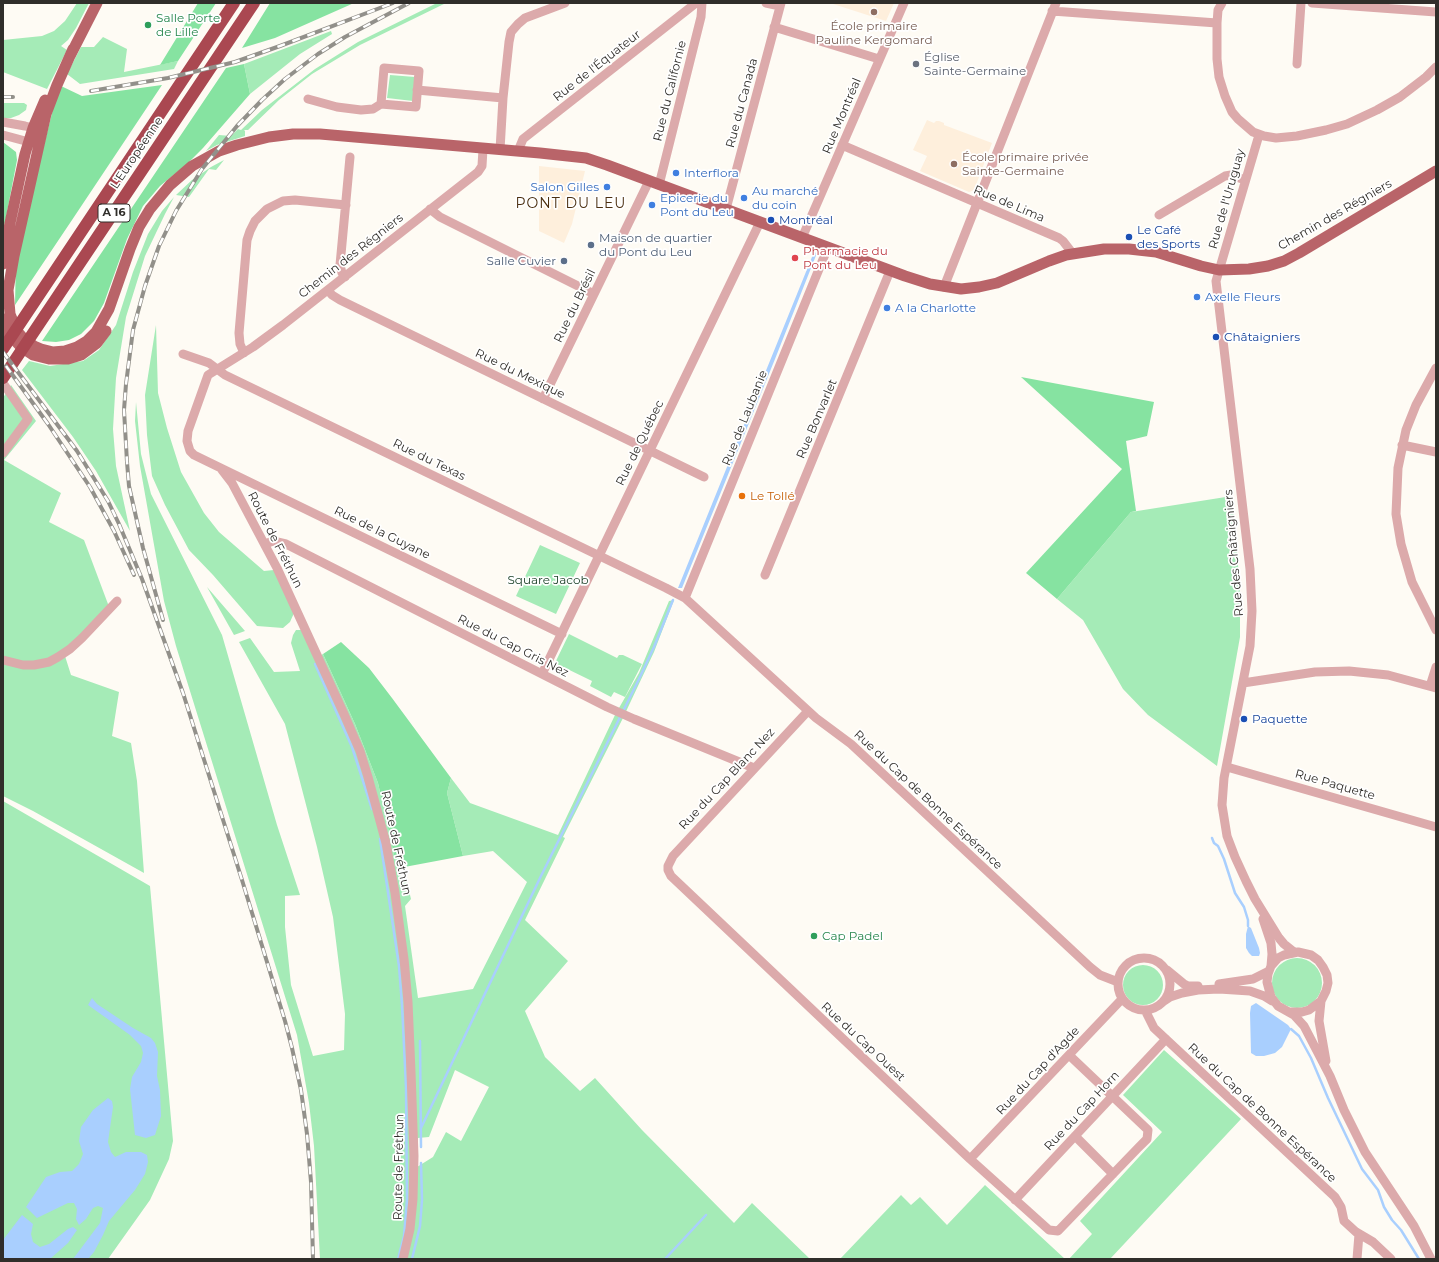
<!DOCTYPE html>
<html>
<head>
<meta charset="utf-8">
<style>
  body { margin:0 }
  #map { position:relative; width:1439px; height:1262px; overflow:hidden; background:#fefbf4; font-family:Montserrat,sans-serif }
  canvas { display:block }
  .frame { position:absolute; inset:0; border:4px solid #302e2a; pointer-events:none }
</style>
</head>
<body>
<div id="map">
<canvas width="1439" height="1262"></canvas>
<div class="frame"></div>
</div>
<script>
const g = document.querySelector('canvas').getContext('2d');
g.lineJoin = 'round';
function fillPath(path, color) {
  g.fillStyle = color;
  g.fill(path, 'evenodd');
}
function poly(rows) {
  const path = new Path2D();
  for (const r of rows) {
    if (r.length === 3) {
      path.moveTo(r[0] + r[2], r[1]);
      path.arc(r[0], r[1], r[2], 0, 2 * Math.PI);
      continue;
    }
    path.moveTo(r[0], r[1]);
    for (let i = 2; i < r.length; i += 2) path.lineTo(r[i], r[i + 1]);
  }
  return path;
}
function trace(path, color, width, dash) {
  g.strokeStyle = color;
  g.lineWidth = width;
  g.lineCap = dash ? 'butt' : 'round';
  g.setLineDash(dash || []);
  g.stroke(path);
}
function drawText(font, color, halo, rows, align = 'center') {
  g.font = font + ' Montserrat,sans-serif';
  g.lineWidth = 3.5;
  g.setLineDash([]);
  g.textBaseline = 'middle';
  g.strokeStyle = halo;
  g.fillStyle = color;
  for (const [text, x, y, turn = 0] of rows) {
    g.save();
    g.translate(x, y);
    g.rotate((+turn || 0) * Math.PI / 180);
    g.textAlign = isNaN(turn) ? turn : align;
    if (halo) g.strokeText(text, 0, 0);
    g.fillText(text, 0, 0);
    g.restore();
  }
}
fillPath(poly([
  [830,3,894,3,886,21],
  [927,120,934,123,936,121,939,121,944,123,944,125,992,143,974,190,969,192,920,171,927,156,913,150],
  [539,166,585,171,572,224,564,243,539,231]
]), '#feefdc');
fillPath(poly([
  [77,3,89,3,76,28,68,40,61,46,67,50,47,89,3,72,3,40,42,36,54,31,65,21],
  [437,3,446,3,360,45,312,74,279,100,248,130,244,130,245,131,245,136,217,145,206,151,219,135,231,136,238,129,241,130,262,110,315,69,358,42],
  [331,31,332,34,300,54,250,94,244,64],
  [103,37,127,49,124,72,178,61,174,69,80,84,67,74,81,47,94,47],
  [390,75,415,77,413,101,387,98],
  [3,103,24,103,27,105,26,110,19,115,11,118,3,118],
  [224,160,216,170,209,169,189,197,176,195,192,180,211,167],
  [174,197,165,214,145,256,126,317,116,378,113,429,116,466,130,531,96,471,73,437,22,370,29,361,50,366,83,361,99,350,116,325,133,272,148,234,162,211],
  [156,325,158,393,167,428,181,472,204,513,219,532,264,571,274,570,294,613,290,622,283,628,257,626,213,575,189,550,165,505,152,476,147,435,145,395],
  [11,385,36,421,4,460,61,493,49,522,84,540,111,612,65,656,71,675,119,692,112,736,131,743,137,781,144,873,33,811,3,796,3,398],
  [136,402,141,454,151,494,222,635,277,825,300,895,285,896,285,927,291,985,313,1056,344,1050,345,1014,333,917,317,847,285,724,239,642,250,638,274,672,300,671,291,643,293,635,296,630,301,630,315,659,323,654,355,724,378,783,395,859,399,868,401,880,407,883,411,899,405,906,418,998,473,989,527,882,493,851,463,856,447,793,451,778,470,803,558,835,615,715,639,673,669,601,674,600,654,652,622,720,563,837,565,838,525,920,568,961,525,1011,545,1057,580,1091,595,1078,642,1130,734,1223,752,1203,810,1259,320,1259,314,1146,309,1103,297,1035,176,646,164,601,140,466,135,421],
  [455,1070,489,1087,461,1141,446,1132,433,1157,417,1167,418,1138,429,1137],
  [1232,496,1240,588,1240,637,1217,766,1148,715,1123,689,1083,620,1057,599,1131,512],
  [540,545,580,563,556,614,516,596],
  [207,587,245,631,234,635],
  [569,634,617,658,619,655,623,655,642,664,625,697,614,692,611,697,590,686,592,681,555,663],
  [3,801,150,886,173,1141,169,1159,150,1200,108,1259,3,1259],
  [1297,983,25],
  [1143,985,20],
  [1164,1050,1241,1119,1110,1259,1069,1259,1092,1234,1080,1221,1162,1132,1123,1095],
  [985,1185,1065,1259,840,1259,901,1195,911,1205,920,1197,947,1225]
]), '#a5ebb7');
fillPath(poly([
  [198,3,216,3,178,61,160,65],
  [270,3,354,3,275,38,242,48],
  [244,64,250,94,203,148,188,163,160,186,143,206,127,239,104,303,94,321,81,334,69,340,56,342,42,341,226,68],
  [162,85,72,220,15,305,16,257,54,105,61,86,82,96],
  [3,142,16,152,17,160,3,233],
  [1021,377,1154,402,1147,436,1126,441,1136,511,1131,512,1057,599,1026,573,1122,469],
  [341,642,369,668,392,698,451,778,447,793,463,856,399,868,395,859,378,783,355,724,323,654]
]), '#86e3a1');
fillPath(poly([
  [814,252,817,253,775,359,682,588,678,588],
  [1248,926,1251,928,1259,948,1260,953,1259,956,1252,956,1249,953,1246,948,1246,934],
  [92,998,97,1004,133,1028,151,1038,155,1043,158,1052,157,1076,160,1090,161,1116,155,1135,146,1138,135,1135,130,1089,132,1077,141,1062,143,1053,141,1046,130,1035,88,1005],
  [1256,1003,1288,1025,1291,1029,1282,1047,1275,1053,1264,1056,1256,1056,1251,1053,1250,1013,1251,1006],
  [108,1098,112,1101,113,1107,108,1142,111,1152,115,1157,126,1152,141,1152,147,1155,148,1162,145,1174,135,1190,109,1221,103,1235,94,1252,88,1259,73,1259,100,1223,103,1208,98,1206,93,1208,86,1219,79,1225,76,1219,77,1209,74,1203,68,1203,37,1218,26,1207,46,1177,60,1172,72,1171,79,1164,83,1154,79,1141,81,1127,93,1110],
  [22,1215,33,1224,31,1234,33,1242,40,1247,49,1244,68,1229,73,1227,77,1230,68,1243,50,1259,3,1259,3,1240]
]), '#a9cffe');
trace(poly([
  [315,664,352,747,372,809],
  [1212,838,1214,843,1218,846,1224,859,1235,893,1244,907,1248,920,1248,926],
  [380,839,399,966,402,1005,406,1087,407,1200,404,1236,398,1259],
  [1291,1029,1299,1036,1311,1058,1328,1098,1362,1169,1378,1190,1384,1207,1392,1220,1401,1230,1419,1259],
  [420,1041,421,1147],
  [421,1128,540,878,639,679,654,647,673,600],
  [412,1259,420,1226,422,1200,421,1163],
  [665,1259,706,1215]
]), '#a9cffe', 2.5);
trace(poly([
  [766,3,780,6],
  [1312,3,1436,12],
  [1052,11,1217,23,1218,10,1222,3],
  [1217,23,1217,59,1219,77,1225,96,1232,112,1238,119,1253,132,1264,136,1276,138,1297,136,1326,130,1347,124,1377,110,1400,97,1426,77,1436,67],
  [774,27,879,59],
  [1297,64,1301,3],
  [384,68,419,71,416,107,381,104,384,68],
  [417,90,503,98],
  [308,99,337,107,361,110,373,109,381,104],
  [3,122,25,126,33,128,37,132],
  [3,135,29,142,34,142],
  [1259,135,1216,281,1250,569,1252,611,1250,646,1224,778,1222,805,1227,836,1235,857,1246,881,1255,899,1279,938,1284,944,1294,952],
  [842,145,1059,238,1063,241,1073,254],
  [483,149,482,166,478,172,283,325,253,347,208,375,188,431,187,441,190,451,194,455,562,634],
  [500,150,503,98,509,42,511,32,518,24,525,18,565,3],
  [518,151,523,139,696,3],
  [659,185,701,17,702,3],
  [430,209,440,217,594,294],
  [726,209,781,3],
  [1159,215,1225,176,1231,175,1245,180],
  [802,238,904,3],
  [345,277,342,273,340,265,350,157],
  [944,287,1056,3],
  [328,290,332,295,340,300,704,477],
  [244,353,240,344,239,333,247,240,250,231,255,221,267,209,283,201,295,200,346,205],
  [183,354,209,363,225,375,666,588,685,598,816,718,851,744,1090,967,1100,975,1118,982],
  [1436,368,1416,405,1406,430,1398,468,1396,514,1401,544,1412,582,1436,630],
  [3,383,28,419,3,453],
  [543,399,649,181],
  [1402,445,1436,452],
  [222,470,232,483,277,568,344,714,360,751,368,777,386,843,395,893,404,959,408,1002,411,1072,414,1156,413,1199,410,1229,403,1259],
  [265,544,273,541,286,544,607,707,634,719,754,768],
  [765,575,890,271],
  [685,598,828,247],
  [3,660,23,665,34,665,49,662,58,657,70,649,82,638,117,601],
  [542,674,760,222],
  [1243,683,1315,672,1349,671,1388,675,1436,688],
  [1430,686,1436,667],
  [808,711,673,856,668,866,668,870,671,876,970,1159,1049,1230,1058,1231,1138,1148,1147,1139,1148,1130,1069,1055],
  [1227,767,1436,827],
  [1263,919,1271,943,1272,954,1271,966,1268,974,1267,982,1271,997,1278,1006,1294,1015,1304,1026,1330,1076,1344,1110,1365,1152,1414,1226,1431,1259],
  [1144,984,26],
  [1271,966,1278,958,1284,955,1298,952,1311,955,1318,960,1323,967,1327,975,1328,983,1326,991,1321,1001,1319,1021,1326,1061],
  [1167,970,1184,984,1188,986,1198,986],
  [1219,984,1253,979,1269,971],
  [1164,1001,1170,997,1182,993,1198,990,1219,989,1250,991,1264,996,1272,1001],
  [1145,1010,1154,1028,1335,1197,1341,1207,1344,1221,1356,1232,1373,1242,1391,1259],
  [1291,1012,1302,1012,1309,1010,1321,1001],
  [1075,1136,1113,1174],
  [970,1159,1122,999],
  [1015,1200,1166,1039],
  [1357,1259,1359,1234]
]), '#dcaaab', 9);
trace(poly([
  [73,49,57,85,46,114,14,256,8,290,10,314,17,331,24,339,34,346,41,349,53,352,65,351,77,347,87,341,96,332,109,309,130,249,139,227,150,209,170,185,192,166,219,151,237,145,269,137,293,134,320,134,540,153,586,158,607,165,905,276,930,284,961,289,979,287,997,283,1049,261,1066,255,1104,249,1129,249,1156,252,1201,266,1219,270,1249,269,1268,266,1284,261,1299,253,1436,171],
  [70,56,97,3],
  [3,264,10,223,25,154,33,128,45,100],
  [3,319,8,333,21,347,33,355,49,359,68,359,81,355,97,343,106,331]
]), '#b96469', 11);
trace(poly([
  [3,349,234,3],
  [3,378,254,3]
]), '#aa4851', 12);
const rail = poly([
  [91,91,168,78,235,62,280,46,393,3],
  [3,97,13,97],
  [3,352,77,451,108,501,119,524,142,579,183,693,242,880,285,1021,292,1048,301,1090,307,1134,311,1182,313,1259],
  [6,366,48,424,90,487,114,531,134,575],
  [163,620,143,548,129,486,127,462,124,410,126,384,133,330,145,286,159,246,176,211,202,169,237,126,262,100,285,79,318,54,345,37,409,3]
]);
trace(rail, '#92908a', 4);
trace(rail, '#fff', 2.5, [8]);
for (const [x, y, r, color] of [
  [874,12,4,"#8d6e63"],
  [148,25,4,"#2e9e5b"],
  [916,64,4,"#6b7280"],
  [954,164,4,"#8d6e63"],
  [676,173,4,"#3f7fe0"],
  [607,187,4,"#3f7fe0"],
  [744,198,4,"#3f7fe0"],
  [652,205,4,"#3f7fe0"],
  [771,220,4,"#1a4fb4"],
  [1129,237,4,"#1a4fb4"],
  [591,245,4,"#5c6f8a"],
  [795,258,4,"#e0444e"],
  [564,261,4,"#5c6f8a"],
  [1197,297,4,"#3f7fe0"],
  [887,308,4,"#3f7fe0"],
  [1216,337,4,"#1a4fb4"],
  [742,496,4,"#e8710a"],
  [1244,719,4,"#1a4fb4"],
  [814,936,4,"#2e9e5b"]
]) {
  const dot = new Path2D();
  dot.arc(x, y, r, 0, 2 * Math.PI);
  g.fillStyle = color;
  g.fill(dot);
  trace(dot, '#fff', 1.5);
}
for (const [x, y, w] of [
  [114,213,32]
]) {
  const box = new Path2D();
  box.roundRect(x - w / 2, y - 9, w, 18, 3);
  g.fillStyle = '#fff';
  g.fill(box);
  trace(box, '#302e2a', 1);
}
drawText('bold 11px', '#302e2a', null, [
  ["A 16",114,213]
]);
drawText('12px', '#27864d', '#fff', [
  ["Salle Porte",156,18],
  ["de Lille",156,32],
  ["Cap Padel",822,936]
], 'left');
drawText('12px', '#785e54', '#fff', [
  ["École primaire",874,26],
  ["Pauline Kergomard",874,40],
  ["École primaire privée",962,157,"left"],
  ["Sainte-Germaine",962,171,"left"]
]);
drawText('12px', '#5b616d', '#fff', [
  ["Église",924,57],
  ["Sainte-Germaine",924,71]
], 'left');
drawText('12px', '#302e2a', '#fff', [
  ["Rue de l'Équateur",597,66,-38],
  ["Rue du Californie",670,91,-76],
  ["Rue du Canada",742,103,-75],
  ["Rue Montréal",842,116,-67],
  ["L'Européenne",137,153,-56],
  ["Rue de l'Uruguay",1227,199,-74],
  ["Rue de Lima",1009,204,23],
  ["Chemin des Régniers",1335,215,-30],
  ["Chemin des Régniers",351,256,-38],
  ["Rue du Brésil",575,306,-64],
  ["Rue du Mexique",520,374,26],
  ["Rue de Laubanie",745,418,-68],
  ["Rue Bonvarlet",817,419,-67],
  ["Rue de Québec",640,443,-64],
  ["Rue du Texas",429,460,26],
  ["Rue de la Guyane",382,533,26],
  ["Route de Fréthun",275,540,63],
  ["Rue des Châtaigniers",1234,553,-95],
  ["Rue du Cap Gris Nez",513,646,27],
  ["Rue du Cap Blanc Nez",727,779,-47],
  ["Rue Paquette",1335,785,16],
  ["Rue du Cap de Bonne Espérance",928,800,43],
  ["Route de Fréthun",396,843,78],
  ["Rue du Cap Ouest",863,1042,43],
  ["Rue du Cap d'Agde",1038,1071,-47],
  ["Rue du Cap Horn",1082,1111,-47],
  ["Rue du Cap de Bonne Espérance",1262,1113,43],
  ["Route de Fréthun",399,1167,-89]
]);
drawText('12px', '#366cbe', '#fff', [
  ["Interflora",684,173],
  ["Salon Gilles",599,187,"right"],
  ["Au marché",752,191],
  ["du coin",752,205],
  ["Epicerie du",660,198],
  ["Pont du Leu",660,212],
  ["Axelle Fleurs",1205,297],
  ["A la Charlotte",895,308]
], 'left');
drawText('12px', '#164399', '#fff', [
  ["Montréal",779,220],
  ["Le Café",1137,230],
  ["des Sports",1137,244],
  ["Châtaigniers",1224,337],
  ["Paquette",1252,719]
], 'left');
drawText('12px', '#4e5e75', '#fff', [
  ["Maison de quartier",599,238],
  ["du Pont du Leu",599,252],
  ["Salle Cuvier",556,261,"right"]
], 'left');
drawText('12px', '#be3a42', '#fff', [
  ["Pharmacie du",803,251],
  ["Pont du Leu",803,265]
], 'left');
drawText('12px', '#c56008', '#fff', [
  ["Le Tollé",750,496]
], 'left');
drawText('12px', '#153c22', '#fff', [
  ["Square Jacob",548,580]
]);
g.letterSpacing = '1px';
drawText('14px', '#4b2f10', '#fff', [
  ["PONT DU LEU",571,204]
]);
g.letterSpacing = '0px';
</script>
</body>
</html>
